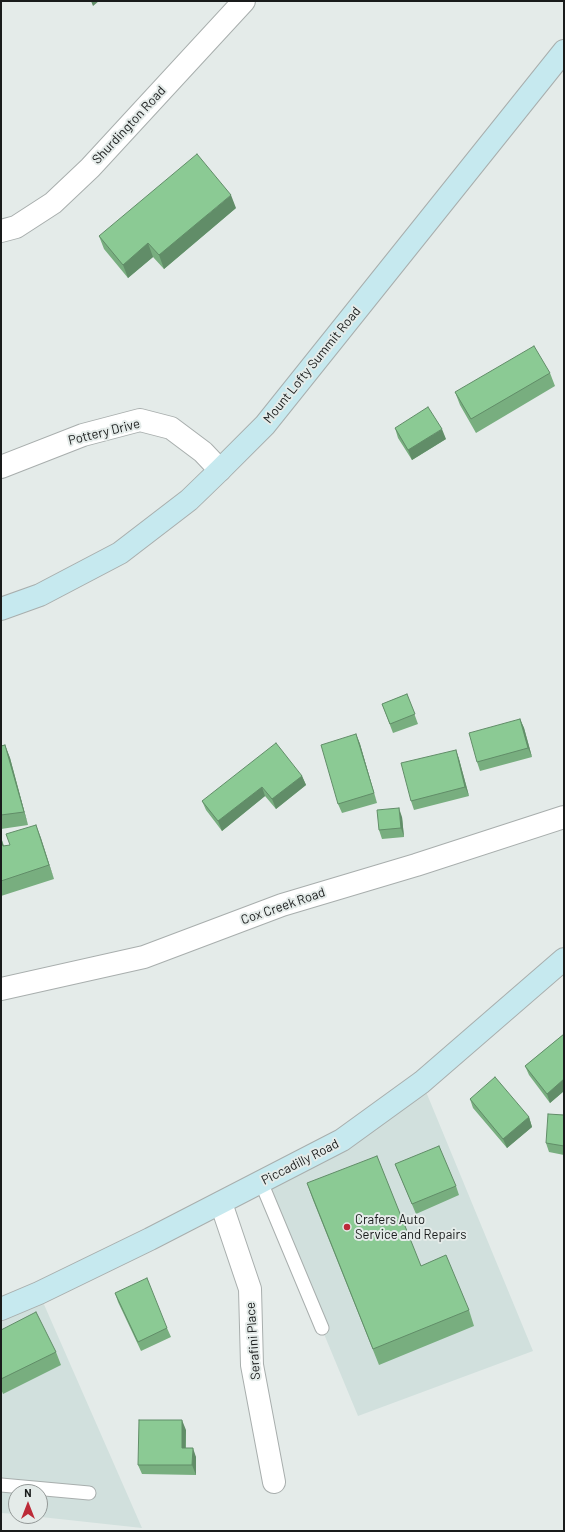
<!DOCTYPE html>
<html>
<head>
<meta charset="utf-8">
<style>
  body { margin:0 }
  #map { position:relative; width:565px; height:1532px; overflow:hidden; background:#e4ebe9; font-family:Barlow,sans-serif }
  canvas { display:block }
  .frame { position:absolute; inset:0; border:2px solid #191b1b; pointer-events:none }
  .north { position:absolute; left:8px; top:1484px; width:40px; height:40px; box-sizing:border-box; background:#e4ebe9; border:1px solid #939897; border-radius:50%; rotate:0deg; font-size:11px; font-weight:700; line-height:16px; text-align:center; color:#191b1b }
  .north::after { content:''; display:block; margin:auto; width:14px; height:18px; background:#bc2b38; clip-path:polygon(50% 0,100% 100%,50% 72%,0 100%) }
</style>
</head>
<body>
<div id="map">
<canvas width="565" height="1532"></canvas>
<div class="frame"></div>
<div class="north">N</div>
</div>
<script>
const g = document.querySelector('canvas').getContext('2d');
g.lineJoin = 'round';
function fillPath(path, color) {
  g.fillStyle = color;
  g.fill(path, 'evenodd');
}
function poly(rows) {
  const path = new Path2D();
  for (const r of rows) {
    path.moveTo(r[0], r[1]);
    for (let i = 2; i < r.length; i += 2) path.lineTo(r[i], r[i + 1]);
  }
  return path;
}
function trace(path, color, width, dash) {
  g.strokeStyle = color;
  g.lineWidth = width;
  g.lineCap = dash ? 'butt' : 'round';
  g.setLineDash(dash || []);
  g.stroke(path);
}
function drawText(font, color, halo, rows, align = 'center') {
  g.font = font + ' Barlow,sans-serif';
  g.lineWidth = 4;
  g.setLineDash([]);
  g.textBaseline = 'middle';
  g.strokeStyle = halo;
  g.fillStyle = color;
  for (const [text, x, y, turn = 0] of rows) {
    g.save();
    g.translate(x, y);
    g.rotate((+turn || 0) * Math.PI / 180);
    g.textAlign = isNaN(turn) ? turn : align;
    if (halo) g.strokeText(text, 0, 0);
    g.fillText(text, 0, 0);
    g.restore();
  }
}
fillPath(poly([
  [422,1082,533,1351,358,1416,261,1182],
  [39,1293,142,1528,32,1516,40,1516,40,1492,16,1492,16,1514,1,1513,1,1309]
]), '#d1e0dd');
const service = poly([
  [261,1182,322,1328],
  [1,1485,89,1493]
]);
const minor = poly([
  [1,231,16,227,53,203,90,168,244,1],
  [1,467,83,435,140,420,171,428,203,452,220,470],
  [1,989,144,957,282,905,416,865,564,817],
  [221,1203,250,1289,252,1365,274,1482]
]);
const secondary = poly([
  [1,609,40,595,120,553,189,500,220,470,265,425,564,51],
  [1,1309,39,1293,150,1239,342,1140,422,1082,564,959]
]);
trace(service, '#a8aead', 15);
trace(minor, '#a8aead', 24);
trace(secondary, '#a8aead', 24);
trace(service, '#fff', 13);
trace(minor, '#fff', 22);
trace(secondary, '#c6e9ef', 22);
fillPath(poly([
  [236,208,164,269,153,257,128,278,104,249,99,236],
  [550,373,555,386,476,433,460,405,455,392],
  [395,428,446,439,412,460,398,438],
  [407,694,418,724,393,733,382,704],
  [520,719,524,728,532,757,480,771,477,762],
  [356,734,360,744,377,803,342,813,338,804],
  [5,745,10,758,28,825,1,829,1,746],
  [456,750,459,759,469,796,414,810,411,801],
  [302,776,306,785,276,809,265,796,222,831,206,810,202,801],
  [402,817,404,837,382,839,379,830],
  [36,825,54,879,1,896,1,837,4,846,10,845],
  [564,1034,564,1091,550,1103,529,1075,525,1066],
  [470,1099,529,1117,532,1127,507,1148,473,1108],
  [564,1115,564,1155,549,1152,546,1143],
  [395,1164,456,1186,459,1195,416,1214],
  [307,1183,421,1266,469,1310,474,1326,379,1365,313,1200],
  [115,1293,167,1328,171,1337,141,1351,118,1302],
  [1,1330,56,1352,61,1365,3,1394,1,1389],
  [186,1430,186,1448,196,1457,196,1475,142,1474,138,1465]
]), '#78ae7f');
fillPath(poly([
  [91,1,99,1,93,6],
  [231,195,236,208,164,269,159,255],
  [148,243,153,257,128,278,123,265],
  [442,429,446,439,412,460,408,450],
  [520,719,524,728,532,757,528,748],
  [356,734,360,744,377,803,374,793],
  [5,745,10,758,28,825,24,812],
  [456,750,459,759,469,796,465,787],
  [302,776,306,785,276,809,272,799],
  [262,787,265,796,222,831,218,821],
  [399,808,402,817,404,837,401,828],
  [36,825,41,838,54,879,49,865],
  [564,1079,564,1091,550,1103,547,1094],
  [529,1117,532,1127,507,1148,503,1139],
  [182,1420,186,1430,185,1457,182,1448],
  [193,1448,196,1457,196,1475,192,1465]
]), '#618d68');
const building = poly([
  [197,154,231,195,159,255,148,243,123,265,99,236,197,154],
  [534,346,550,373,471,419,455,392,534,346],
  [428,407,442,429,408,450,395,428,428,407],
  [407,694,415,714,390,724,382,704,407,694],
  [520,719,528,748,477,762,469,733,520,719],
  [356,734,374,793,338,804,321,745,356,734],
  [276,743,302,776,272,799,262,787,218,821,202,801,276,743],
  [5,745,24,812,1,815,1,746,5,745],
  [456,750,465,787,411,801,401,763,456,750],
  [399,808,401,828,379,830,377,810,399,808],
  [36,825,49,865,1,881,1,839,3,846,10,845,6,834,36,825],
  [564,1034,564,1079,547,1094,525,1066,564,1034],
  [495,1077,529,1117,503,1139,470,1099,495,1077],
  [548,1114,564,1115,564,1146,546,1143,548,1114],
  [439,1146,456,1186,412,1204,395,1164,439,1146],
  [377,1156,421,1266,446,1255,469,1310,373,1349,307,1183,377,1156],
  [147,1278,167,1328,138,1342,115,1293,147,1278],
  [36,1312,56,1352,1,1379,1,1330,36,1312],
  [139,1420,182,1420,182,1448,193,1448,192,1465,138,1465,139,1420]
]);
fillPath(building, '#8bca94');
trace(building, '#618d68', 1);
for (const [x, y, r, color] of [
  [347,1227,4,"#bc2b38"]
]) {
  const dot = new Path2D();
  dot.arc(x, y, r, 0, 2 * Math.PI);
  g.fillStyle = color;
  g.fill(dot);
  trace(dot, '#e4ebe9', 1.5);
}
drawText('13px', '#191b1b', '#e4ebe9', [
  ["Shurdington Road",129,125,-47],
  ["Mount Lofty Summit Road",312,365,-51],
  ["Pottery Drive",104,432,-14],
  ["Cox Creek Road",283,906,-19],
  ["Piccadilly Road",300,1162,-27],
  ["Serafini Place",253,1341,-94]
]);
drawText('13px', '#191b1b', '#e4ebe9', [
  ["Crafers Auto",355,1220],
  ["Service and Repairs",355,1235]
], 'left');
</script>
</body>
</html>
